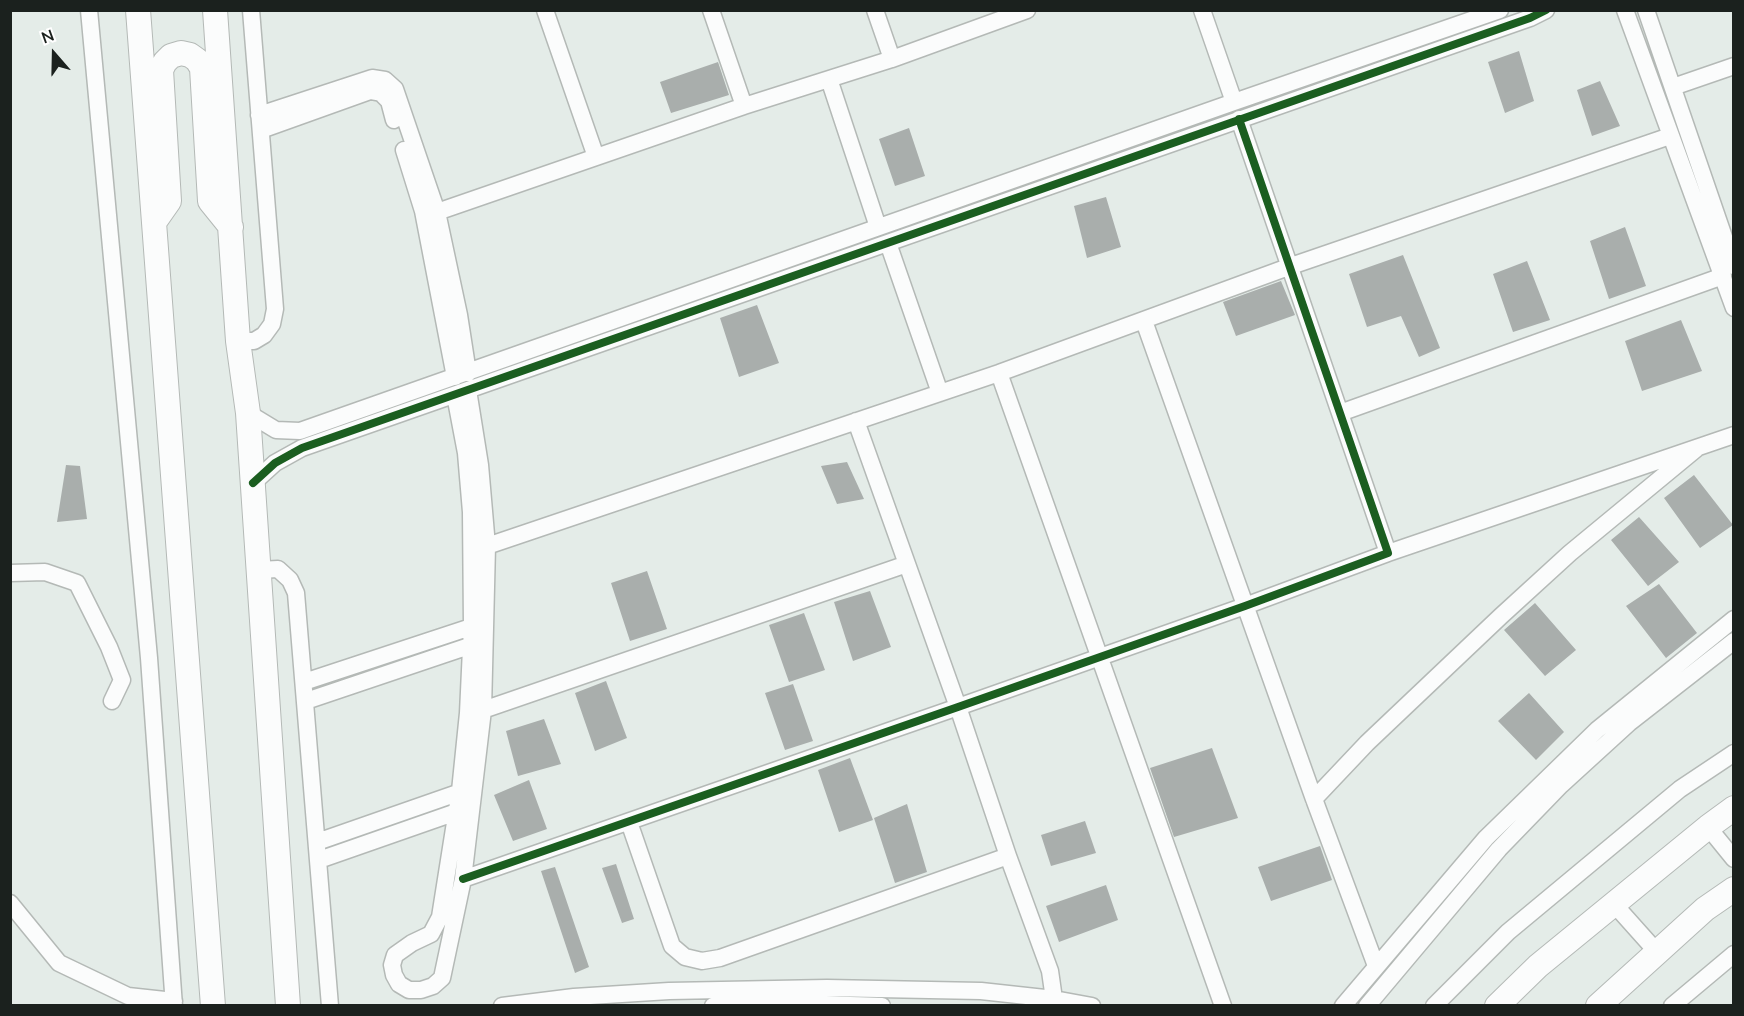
<!DOCTYPE html>
<html>
<head>
<meta charset="utf-8">
<style>
  body { margin:0 }
  #map { position:relative; width:1744px; height:1016px; overflow:hidden; background:#e4ece8; font-family:"Nunito Sans",sans-serif }
  canvas { display:block }
  .frame { position:absolute; inset:0; border:12px solid #1b211e; pointer-events:none }
  .north { position:absolute; left:24px; top:24px; width:60px; height:60px; -webkit-text-stroke:4px #fff; paint-order:stroke; rotate:340deg; font-size:16px; font-weight:700; line-height:24px; text-align:center; color:#1b211e }
  .north::after { content:''; display:block; margin:auto; width:21px; height:27px; background:#1b211e; clip-path:polygon(50% 0,100% 100%,50% 72%,0 100%) }
</style>
</head>
<body>
<div id="map">
<canvas width="1744" height="1016"></canvas>
<div class="frame"></div>
<div class="north">N</div>
</div>
<script>
const g = document.querySelector('canvas').getContext('2d');
g.lineJoin = 'round';
function fillPath(path, color) {
  g.fillStyle = color;
  g.fill(path, 'evenodd');
}
function poly(rows) {
  const path = new Path2D();
  for (const r of rows) {
    path.moveTo(r[0], r[1]);
    for (let i = 2; i < r.length; i += 2) path.lineTo(r[i], r[i + 1]);
  }
  return path;
}
function trace(path, color, width, dash) {
  g.strokeStyle = color;
  g.lineWidth = width;
  g.lineCap = dash ? 'butt' : 'round';
  g.setLineDash(dash || []);
  g.stroke(path);
}
fillPath(poly([
  [1519,51,1534,101,1505,113,1488,62],
  [718,62,729,95,671,113,660,82],
  [1600,81,1620,126,1592,136,1577,90],
  [909,128,925,176,895,186,879,139],
  [1106,197,1121,247,1087,258,1074,206],
  [1625,227,1646,286,1609,299,1590,241],
  [1403,255,1440,348,1419,357,1401,316,1367,327,1349,274],
  [1527,261,1550,320,1513,332,1493,274],
  [1281,281,1295,315,1236,336,1223,302],
  [757,305,779,363,739,377,720,318],
  [1681,320,1702,371,1642,391,1625,341],
  [847,462,864,499,837,504,821,466],
  [66,465,80,466,87,519,57,522],
  [1694,475,1733,525,1700,548,1664,498],
  [1639,517,1679,562,1648,586,1611,540],
  [647,571,667,629,630,641,611,583],
  [1659,584,1697,633,1666,658,1626,606],
  [870,591,891,647,853,661,834,602],
  [1535,603,1576,650,1545,676,1504,630],
  [804,613,825,670,789,682,769,625],
  [606,681,627,738,595,751,575,693],
  [793,684,813,741,785,750,765,693],
  [1529,693,1564,732,1536,760,1498,721],
  [544,719,561,764,518,776,506,731],
  [1212,748,1238,818,1174,837,1150,768],
  [850,758,873,820,839,832,818,770],
  [529,780,547,829,513,841,494,795],
  [907,804,927,872,895,883,874,818],
  [1085,821,1096,853,1051,866,1041,835],
  [1320,846,1332,880,1271,901,1258,867],
  [616,864,634,919,622,923,602,868],
  [555,867,589,967,575,973,541,871],
  [1106,885,1118,920,1059,942,1046,906]
]), '#a9aeac');
const street = poly([
  [89,10,149,658,174,1006],
  [545,10,596,157],
  [711,10,744,106],
  [1202,10,1234,102],
  [1625,10,1734,308],
  [1646,10,1734,266],
  [892,59,1027,10],
  [829,79,878,227],
  [1673,87,1734,66],
  [259,115,372,78,385,80,395,89,437,212,459,315,468,373],
  [261,130,370,91,381,93,389,101,394,120],
  [404,150,423,211,455,377],
  [437,212,744,106,892,59,875,10],
  [888,243,940,393],
  [1144,321,1314,799,1376,966],
  [238,341,254,341,264,335,272,324,275,309,251,10],
  [999,373,1223,1006],
  [455,395,466,453,471,512,472,627,468,713,460,791,440,917,431,934,412,943,395,955,392,965,394,975,399,984,409,990,421,990,433,986,442,978,463,879,483,710,487,546,480,465,468,390],
  [248,413,276,430,300,431,1234,102,1500,10],
  [1340,413,1723,276],
  [856,421,958,707,1008,856,1050,971,1054,999],
  [253,483,275,463,302,448,1530,18,1546,10],
  [487,546,999,373,1291,266,1670,136],
  [1388,553,1734,435],
  [259,570,278,569,290,580,296,593,330,1006],
  [10,573,45,572,77,583,109,647,122,680,112,701],
  [304,682,480,624],
  [306,701,478,643],
  [483,710,907,564],
  [1314,799,1367,743,1501,616,1570,553,1696,449],
  [629,822,672,946,685,957,702,961,720,958,1008,856],
  [1708,827,1734,859],
  [317,842,469,789],
  [319,860,465,809],
  [463,879,958,707,1245,606,1388,553,1239,119],
  [10,903,59,963,128,996,174,1001],
  [1614,904,1656,951],
  [502,1006,574,997,669,991,827,988,981,991,1054,999,1092,1006],
  [713,1006,785,1003,882,1006],
  [1343,1006,1486,838,1597,730,1734,619],
  [1367,1006,1499,849,1561,785,1629,723,1734,641],
  [1434,1006,1508,932,1680,789,1734,753],
  [1672,1006,1734,954]
]);
const secondary = poly([
  [138,10,213,1006],
  [215,10,238,341,248,413,288,1006],
  [155,221,169,201,161,70,165,62,171,56,181,53,190,55,197,60,202,68,210,201,231,227],
  [1497,1006,1538,966,1708,827,1734,808],
  [1598,1006,1705,909,1734,889]
]);
trace(street, '#b4b9b6', 19);
trace(secondary, '#b4b9b6', 26);
trace(street, '#fbfcfc', 16);
trace(secondary, '#fbfcfc', 24);
trace(poly([
  [253,483,275,463,302,448,1530,18,1546,10],
  [463,879,958,707,1245,606,1388,553,1239,119]
]), '#1b5e20', 8);
</script>
</body>
</html>
